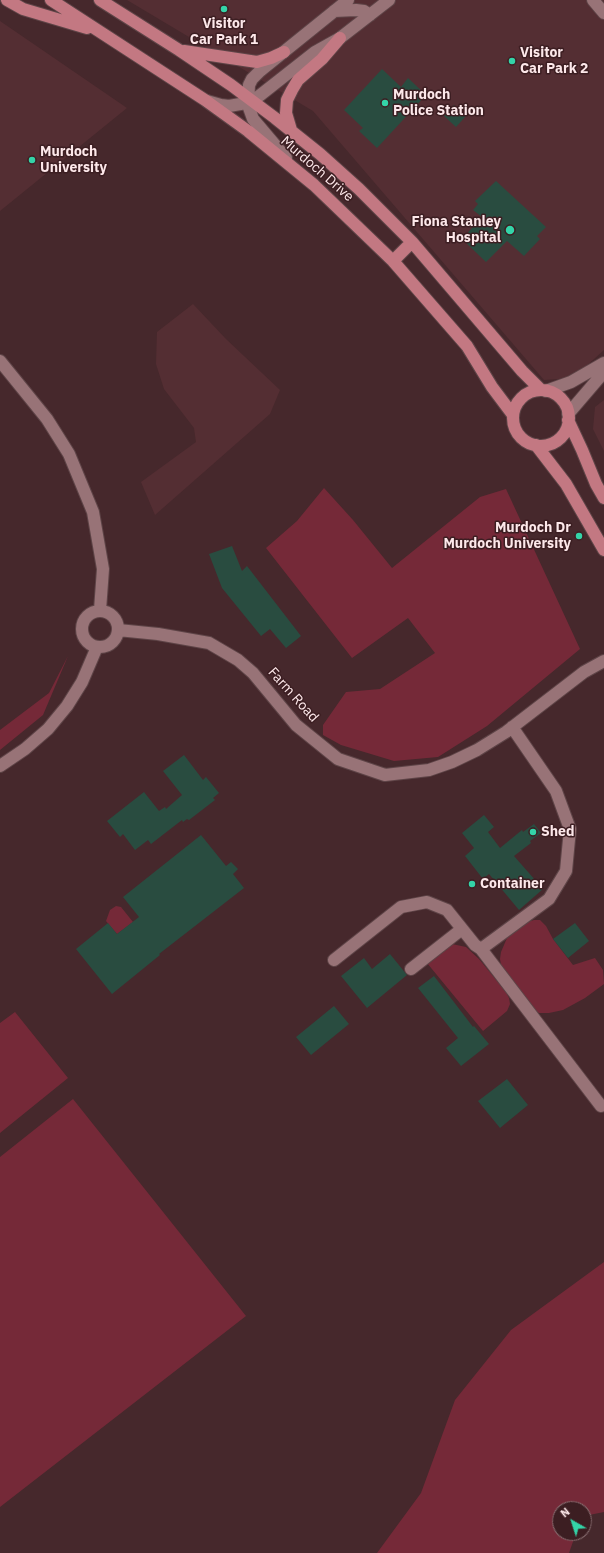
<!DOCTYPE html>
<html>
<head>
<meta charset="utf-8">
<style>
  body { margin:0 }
  #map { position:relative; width:604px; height:1553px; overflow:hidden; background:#46282c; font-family:"IBM Plex Sans",sans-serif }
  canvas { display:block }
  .north { position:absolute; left:552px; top:1501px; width:40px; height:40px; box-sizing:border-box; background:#3c1e22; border:1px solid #896f72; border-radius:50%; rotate:321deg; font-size:11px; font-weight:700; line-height:16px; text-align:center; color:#fde8ea }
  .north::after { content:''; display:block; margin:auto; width:14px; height:18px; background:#34d4a8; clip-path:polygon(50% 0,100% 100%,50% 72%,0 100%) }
</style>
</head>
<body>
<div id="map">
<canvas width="604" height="1553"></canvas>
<div class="north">N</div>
</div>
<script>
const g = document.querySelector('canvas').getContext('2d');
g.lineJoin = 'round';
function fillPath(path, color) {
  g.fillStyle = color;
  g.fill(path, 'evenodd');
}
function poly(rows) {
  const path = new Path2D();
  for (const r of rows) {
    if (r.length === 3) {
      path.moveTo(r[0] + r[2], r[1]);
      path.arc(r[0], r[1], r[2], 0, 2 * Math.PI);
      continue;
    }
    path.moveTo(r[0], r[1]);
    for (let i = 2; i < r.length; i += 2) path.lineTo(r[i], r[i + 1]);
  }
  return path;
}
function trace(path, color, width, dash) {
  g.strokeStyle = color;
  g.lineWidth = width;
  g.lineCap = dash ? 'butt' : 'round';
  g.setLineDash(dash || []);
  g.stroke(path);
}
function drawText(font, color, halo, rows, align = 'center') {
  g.font = font + ' "IBM Plex Sans",sans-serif';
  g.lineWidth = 3;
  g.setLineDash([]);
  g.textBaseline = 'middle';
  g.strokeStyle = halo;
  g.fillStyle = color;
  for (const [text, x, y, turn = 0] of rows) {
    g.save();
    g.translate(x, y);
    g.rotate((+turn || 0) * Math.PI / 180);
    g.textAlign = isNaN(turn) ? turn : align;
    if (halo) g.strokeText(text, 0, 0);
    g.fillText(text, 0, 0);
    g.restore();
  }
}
fillPath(poly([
  [127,0,604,0,604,350,573,378,544,380,313,111],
  [0,21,127,108,0,211],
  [193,304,226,339,280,390,270,414,155,515,141,482,196,442,194,428,164,389,156,364,157,332],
  [604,400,604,451,593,429,595,407]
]), '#542e33');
fillPath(poly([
  [324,488,353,520,392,568,480,497,506,489,580,649,487,726,438,757,394,761,341,745,323,735,323,725,346,692,380,689,435,653,408,618,352,658,266,548,297,521],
  [68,656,43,715,0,750,0,730,49,693],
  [116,906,121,907,133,922,117,934,106,921,110,910],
  [534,920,540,920,546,926,553,939,573,965,595,958,603,970,604,984,585,998,563,1010,549,1013,539,1013,532,1010,502,970,500,959,501,952,507,938,527,922],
  [452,944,466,947,479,959,506,992,509,998,510,1004,507,1011,483,1031,427,963,448,946],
  [15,1012,68,1078,0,1133,0,1023],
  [73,1099,246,1316,0,1507,0,1157],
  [604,1262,604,1512,584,1516,584,1509,560,1509,560,1533,576,1533,569,1553,377,1553,421,1493,455,1400,511,1330]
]), '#752938');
fillPath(poly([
  [382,69,401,87,408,78,426,95,377,148,359,131,363,128,344,110],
  [454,105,466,116,456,127,444,116],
  [496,181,546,227,537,236,540,239,524,256,507,241,486,262,462,239,482,217,473,210,478,204,475,201],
  [232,546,242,571,247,566,301,636,286,648,270,629,261,636,222,588,209,554],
  [184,755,203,780,206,777,219,793,213,798,215,800,189,820,187,819,183,822,182,820,151,844,148,840,135,850,123,834,120,837,107,821,144,792,159,811,165,807,166,809,182,795,163,771],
  [484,815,494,827,488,832,500,848,522,830,523,832,534,824,541,833,530,841,531,843,514,856,543,889,519,910,489,874,483,879,465,856,474,848,462,833],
  [201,835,226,866,231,862,238,869,233,874,244,888,159,954,160,955,112,994,76,949,108,923,117,934,139,917,123,897],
  [575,923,589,941,568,958,553,939],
  [390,954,407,975,367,1008,341,976,364,958,372,969],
  [434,976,473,1027,474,1026,489,1044,461,1066,446,1048,458,1038,418,988],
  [334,1006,349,1024,311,1055,296,1037],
  [507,1079,528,1105,500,1128,478,1101]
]), '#294c40');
const minor = poly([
  [0,361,47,419,69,454,93,512,103,569,100,610],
  [100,629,18],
  [118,630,158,634,209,643,238,660,253,673,296,725,338,759,385,775,429,770,452,762,477,750,506,732,584,672,604,661],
  [0,766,25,749,48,729,67,706,82,682,97,647],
  [481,949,601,1106],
  [334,960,401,907,427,902,447,910,475,945,481,949,549,899,566,871,570,829,556,791,512,727],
  [411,969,462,929]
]);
const tertiary = poly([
  [593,0,604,13],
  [334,11,356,10,364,11,370,15],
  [207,101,221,105,229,106,246,103,254,100,315,52,340,38,389,0],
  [286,158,253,119,248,105,249,85,252,79,260,71,348,0],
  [546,391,571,382,604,363],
  [568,414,604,372]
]);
const primary = poly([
  [7,0,23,9,87,28],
  [51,0,205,100,248,131,314,185,393,261,467,346,492,387,513,415],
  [100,0,179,50,231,85,275,118,320,154,359,189,412,242,522,371,541,390],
  [184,51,257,62,271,58,284,52],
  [291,130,286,113,287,100,292,90,298,80,322,59,340,38],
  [393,261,412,242],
  [541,418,28],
  [568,420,582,450,596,484,604,498],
  [536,445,566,484,604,550]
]);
trace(minor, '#5e4447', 14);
trace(tertiary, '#5e4447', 14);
trace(primary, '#5e4447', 14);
trace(minor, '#987377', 12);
trace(tertiary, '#987377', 12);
trace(primary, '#c37882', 12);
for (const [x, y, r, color] of [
  [224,9,4,"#34d4a8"],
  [512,61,4,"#34d4a8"],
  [385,103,4,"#34d4a8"],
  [32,160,4,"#34d4a8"],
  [510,230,5,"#34d4a8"],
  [579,536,4,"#34d4a8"],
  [533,832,4,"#34d4a8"],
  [472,884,4,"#34d4a8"]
]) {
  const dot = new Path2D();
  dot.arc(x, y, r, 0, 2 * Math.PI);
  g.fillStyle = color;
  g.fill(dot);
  trace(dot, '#3c1e22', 1.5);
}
drawText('bold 14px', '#fde8ea', '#3c1e22', [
  ["Visitor",224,24,"center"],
  ["Car Park 1",224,40,"center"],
  ["Visitor",520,53],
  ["Car Park 2",520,69],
  ["Murdoch",393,95],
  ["Police Station",393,111],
  ["Murdoch",40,152],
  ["University",40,168],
  ["Fiona Stanley",501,222,"right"],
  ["Hospital",501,238,"right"],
  ["Murdoch Dr",571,528,"right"],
  ["Murdoch University",571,544,"right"],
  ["Shed",541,832],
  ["Container",480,884]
], 'left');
drawText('14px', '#fde8ea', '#3c1e22', [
  ["Murdoch Drive",317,169,41],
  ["Farm Road",293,695,48]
]);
</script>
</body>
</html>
